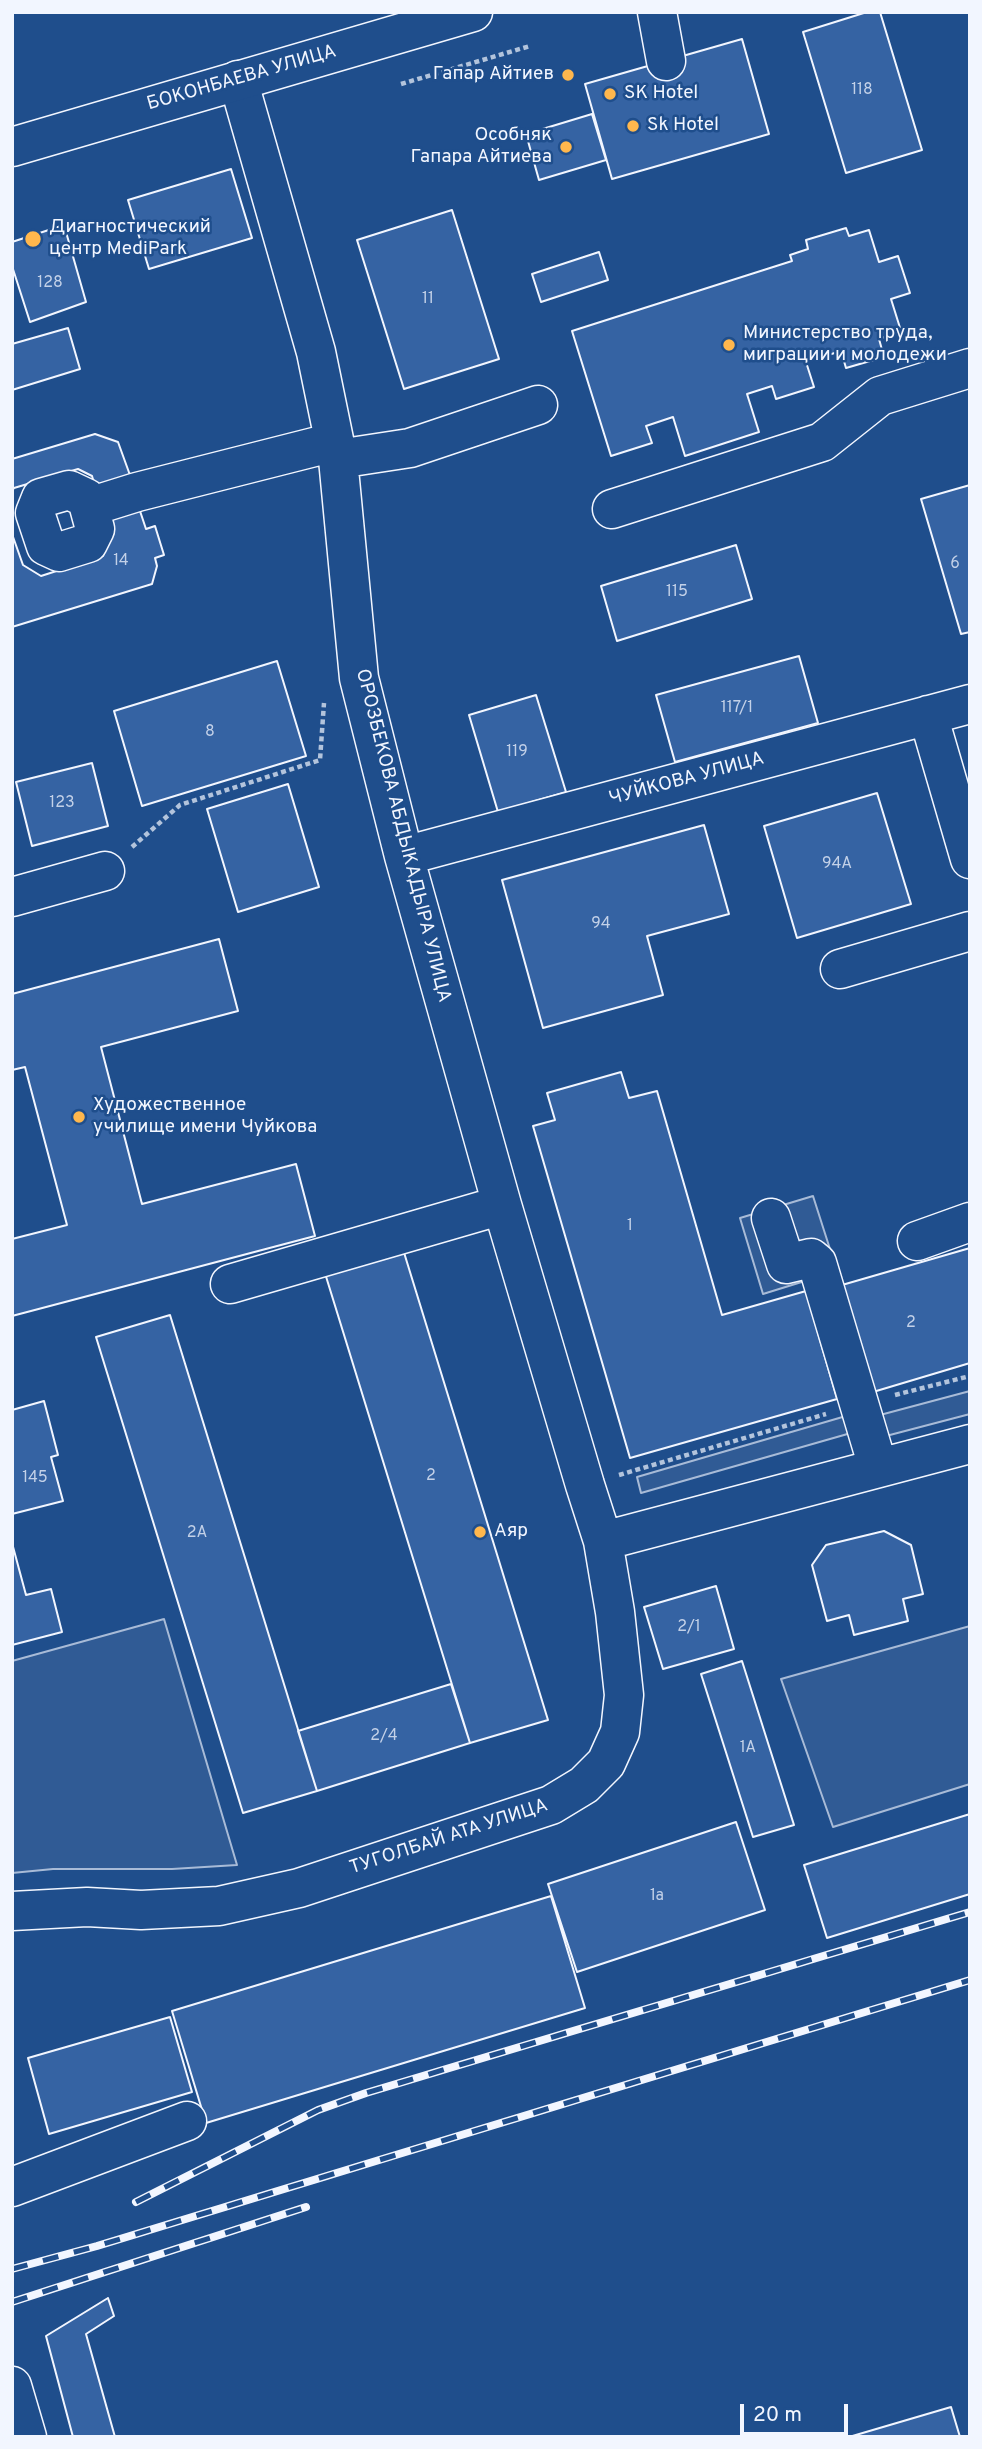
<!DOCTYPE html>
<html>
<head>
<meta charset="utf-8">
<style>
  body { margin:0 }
  #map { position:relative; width:982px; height:2449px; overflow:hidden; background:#1f4e8c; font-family:Overpass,sans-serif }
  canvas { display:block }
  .frame { position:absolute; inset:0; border:14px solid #f2f6ff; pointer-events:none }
  .scale { position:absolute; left:740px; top:2404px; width:108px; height:32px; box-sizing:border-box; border:4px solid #f2f6ff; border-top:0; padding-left:9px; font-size:21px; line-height:24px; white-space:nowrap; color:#f2f6ff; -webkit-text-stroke:5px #1f4e8c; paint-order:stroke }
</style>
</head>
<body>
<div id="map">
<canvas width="982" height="2449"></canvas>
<div class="frame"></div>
<div class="scale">20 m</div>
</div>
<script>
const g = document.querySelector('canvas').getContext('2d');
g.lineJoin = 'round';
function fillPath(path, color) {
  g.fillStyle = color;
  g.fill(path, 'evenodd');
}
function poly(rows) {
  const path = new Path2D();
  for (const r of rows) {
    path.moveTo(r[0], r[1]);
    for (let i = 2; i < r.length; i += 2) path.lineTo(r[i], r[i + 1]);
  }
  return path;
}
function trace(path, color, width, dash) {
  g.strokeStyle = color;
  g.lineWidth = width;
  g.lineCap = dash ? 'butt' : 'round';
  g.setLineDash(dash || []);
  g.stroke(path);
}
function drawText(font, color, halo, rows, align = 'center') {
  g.font = font + ' Overpass,sans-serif';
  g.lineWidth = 5;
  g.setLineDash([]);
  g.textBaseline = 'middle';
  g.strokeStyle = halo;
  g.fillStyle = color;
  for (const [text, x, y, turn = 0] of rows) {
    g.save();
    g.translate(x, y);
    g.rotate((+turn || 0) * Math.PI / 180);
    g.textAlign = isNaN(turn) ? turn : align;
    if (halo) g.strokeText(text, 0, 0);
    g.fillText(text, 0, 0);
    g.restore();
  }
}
const built = poly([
  [813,1196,837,1271,763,1294,740,1218,813,1196],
  [970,1391,970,1414,886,1436,880,1415,970,1391],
  [846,1416,851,1433,641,1493,637,1477,846,1416],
  [164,1619,237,1865,172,1869,53,1869,12,1873,12,1661,164,1619],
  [970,1626,970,1784,833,1827,781,1679,970,1626]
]);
fillPath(built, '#305b95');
trace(built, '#a8bbd7', 2);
const building = poly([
  [867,12,880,12,922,150,846,173,803,32,867,12],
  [742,39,769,134,612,179,585,84,742,39],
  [592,114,606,160,539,180,526,134,592,114],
  [231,169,252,238,149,269,128,200,231,169],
  [452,210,499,359,404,389,357,240,452,210],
  [64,225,86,302,30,322,12,266,12,242,64,225],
  [846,228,849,236,869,230,879,262,898,256,910,293,891,299,901,331,879,339,884,357,846,368,841,351,806,362,814,387,776,399,772,386,747,394,759,432,685,456,673,417,646,426,652,443,611,456,572,331,792,261,790,255,808,249,806,240,846,228],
  [599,252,608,280,541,302,532,274,599,252],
  [68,328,80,369,12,390,12,344,68,328],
  [95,434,118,442,135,489,99,500,92,476,78,469,14,488,12,491,12,459,95,434],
  [970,485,970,632,961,634,921,499,970,485],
  [135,496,146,529,155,526,164,555,155,558,157,566,152,584,12,627,12,534,23,565,41,576,103,556,111,536,101,507,135,496],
  [736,545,752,599,617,641,601,586,736,545],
  [799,656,818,723,675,762,656,695,799,656],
  [277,661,306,756,142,806,114,711,277,661],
  [536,695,566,792,498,812,469,715,536,695],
  [92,763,108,826,32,846,16,782,92,763],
  [288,784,319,887,238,912,207,809,288,784],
  [877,793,911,904,797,938,764,826,877,793],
  [704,825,729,914,647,936,663,995,543,1028,502,880,704,825],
  [219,939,238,1011,101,1047,142,1204,296,1164,315,1236,12,1316,12,1239,67,1225,25,1067,12,1070,12,994,219,939],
  [621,1072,629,1098,657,1091,722,1315,806,1291,837,1399,630,1458,533,1126,555,1120,547,1093,621,1072],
  [402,1246,548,1720,470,1743,324,1270,402,1246],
  [970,1248,970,1363,873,1392,842,1285,970,1248],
  [170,1315,317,1791,243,1813,96,1337,170,1315],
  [44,1401,58,1455,51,1457,63,1501,12,1514,12,1410,44,1401],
  [884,1531,911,1545,923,1594,903,1599,908,1621,854,1635,849,1615,827,1621,812,1565,826,1545,884,1531],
  [12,1543,26,1595,51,1589,62,1632,12,1645,12,1543],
  [716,1586,734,1649,663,1669,644,1607,716,1586],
  [742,1661,794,1825,753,1837,701,1674,742,1661],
  [451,1684,470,1743,317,1791,298,1731,451,1684],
  [970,1814,970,1894,827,1938,804,1865,970,1814],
  [736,1822,765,1910,577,1972,548,1884,736,1822],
  [551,1896,585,2008,206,2123,172,2011,551,1896],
  [170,2017,192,2092,49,2134,28,2058,170,2017],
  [108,2298,114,2316,86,2334,115,2437,73,2437,46,2336,108,2298],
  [951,2407,960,2437,849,2437,951,2407]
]);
fillPath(building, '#3563a3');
trace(building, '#f2f6ff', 2);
const minor = poly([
  [657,12,666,61],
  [338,459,410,448,538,405],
  [89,507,95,529,88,543,59,552,46,546,35,513,41,498,69,490,86,498,89,507,137,492,334,442],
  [612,509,822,442,880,396,970,368],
  [928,715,970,859],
  [404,856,970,704],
  [12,897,105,871],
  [840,969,970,931],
  [771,1218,786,1264,811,1258,817,1263,878,1467],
  [917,1241,970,1222],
  [230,1284,502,1205],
  [603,1541,970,1444],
  [12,1911,87,1907,141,1910,219,1906,299,1888,551,1805,584,1785,606,1763,620,1732,624,1695,615,1612,603,1541,585,1485,502,1205,404,856,359,678,338,459,316,352,238,80],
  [12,2187,187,2121],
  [12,2386,27,2437]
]);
const major = poly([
  [12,147,473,12]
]);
trace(minor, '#f2f6ff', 41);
trace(major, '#f2f6ff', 41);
trace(poly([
  [401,84,530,46],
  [132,847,180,805,320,760,324,703],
  [895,1395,970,1376],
  [619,1475,826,1414]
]), '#b3c4dc', 4.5, [5, 3.5]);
trace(minor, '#1f4e8c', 38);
trace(major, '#1f4e8c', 38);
const rail = poly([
  [136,2202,318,2110,366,2093,970,1912],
  [12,2269,97,2246,970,1980],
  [12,2302,306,2207]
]);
trace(rail, '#f2f6ff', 8);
trace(rail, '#1f4e8c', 5, [16]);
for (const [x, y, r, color] of [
  [568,75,7,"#ffb74d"],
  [610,94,7,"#ffb74d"],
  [633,126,7,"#ffb74d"],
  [566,147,7,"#ffb74d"],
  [33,239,9,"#ffb74d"],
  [729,345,7,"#ffb74d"],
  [79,1117,7,"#ffb74d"],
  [480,1532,7,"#ffb74d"]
]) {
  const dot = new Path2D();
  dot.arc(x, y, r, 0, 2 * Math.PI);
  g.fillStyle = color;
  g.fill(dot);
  trace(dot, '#1f4e8c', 2.5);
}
drawText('16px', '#c3d1e8', null, [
  ["118",862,91],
  ["128",50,284],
  ["11",428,300],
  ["14",121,562],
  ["6",955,565],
  ["115",677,593],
  ["117/1",737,709],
  ["8",210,733],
  ["119",517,753],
  ["123",62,804],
  ["94А",837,865],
  ["94",601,925],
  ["1",630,1227],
  ["2",911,1324],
  ["2",431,1477],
  ["145",35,1479],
  ["2А",197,1534],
  ["2/1",689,1628],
  ["2/4",384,1737],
  ["1А",748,1749],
  ["1а",657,1897]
]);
drawText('19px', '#f2f6ff', '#1f4e8c', [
  ["Гапар Айтиев",554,75,"right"],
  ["SK Hotel",624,94],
  ["Sk Hotel",647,126],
  ["Особняк",552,136,"right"],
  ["Гапара Айтиева",552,158,"right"],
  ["Диагностический",49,228],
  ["центр MediPark",49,250],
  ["Министерство труда,",743,334],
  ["миграции и молодежи",743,356],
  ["Художественное",93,1106],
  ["училище имени Чуйкова",93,1128],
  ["Аяр",494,1532]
], 'left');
drawText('19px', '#f2f6ff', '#1f4e8c', [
  ["БОКОНБАЕВА УЛИЦА",242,79,-16],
  ["ЧУЙКОВА УЛИЦА",687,780,-15],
  ["ОРОЗБЕКОВА АБДЫКАДЫРА УЛИЦА",402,836,76],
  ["ТУГОЛБАЙ АТА УЛИЦА",449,1838,-18]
]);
</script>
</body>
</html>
